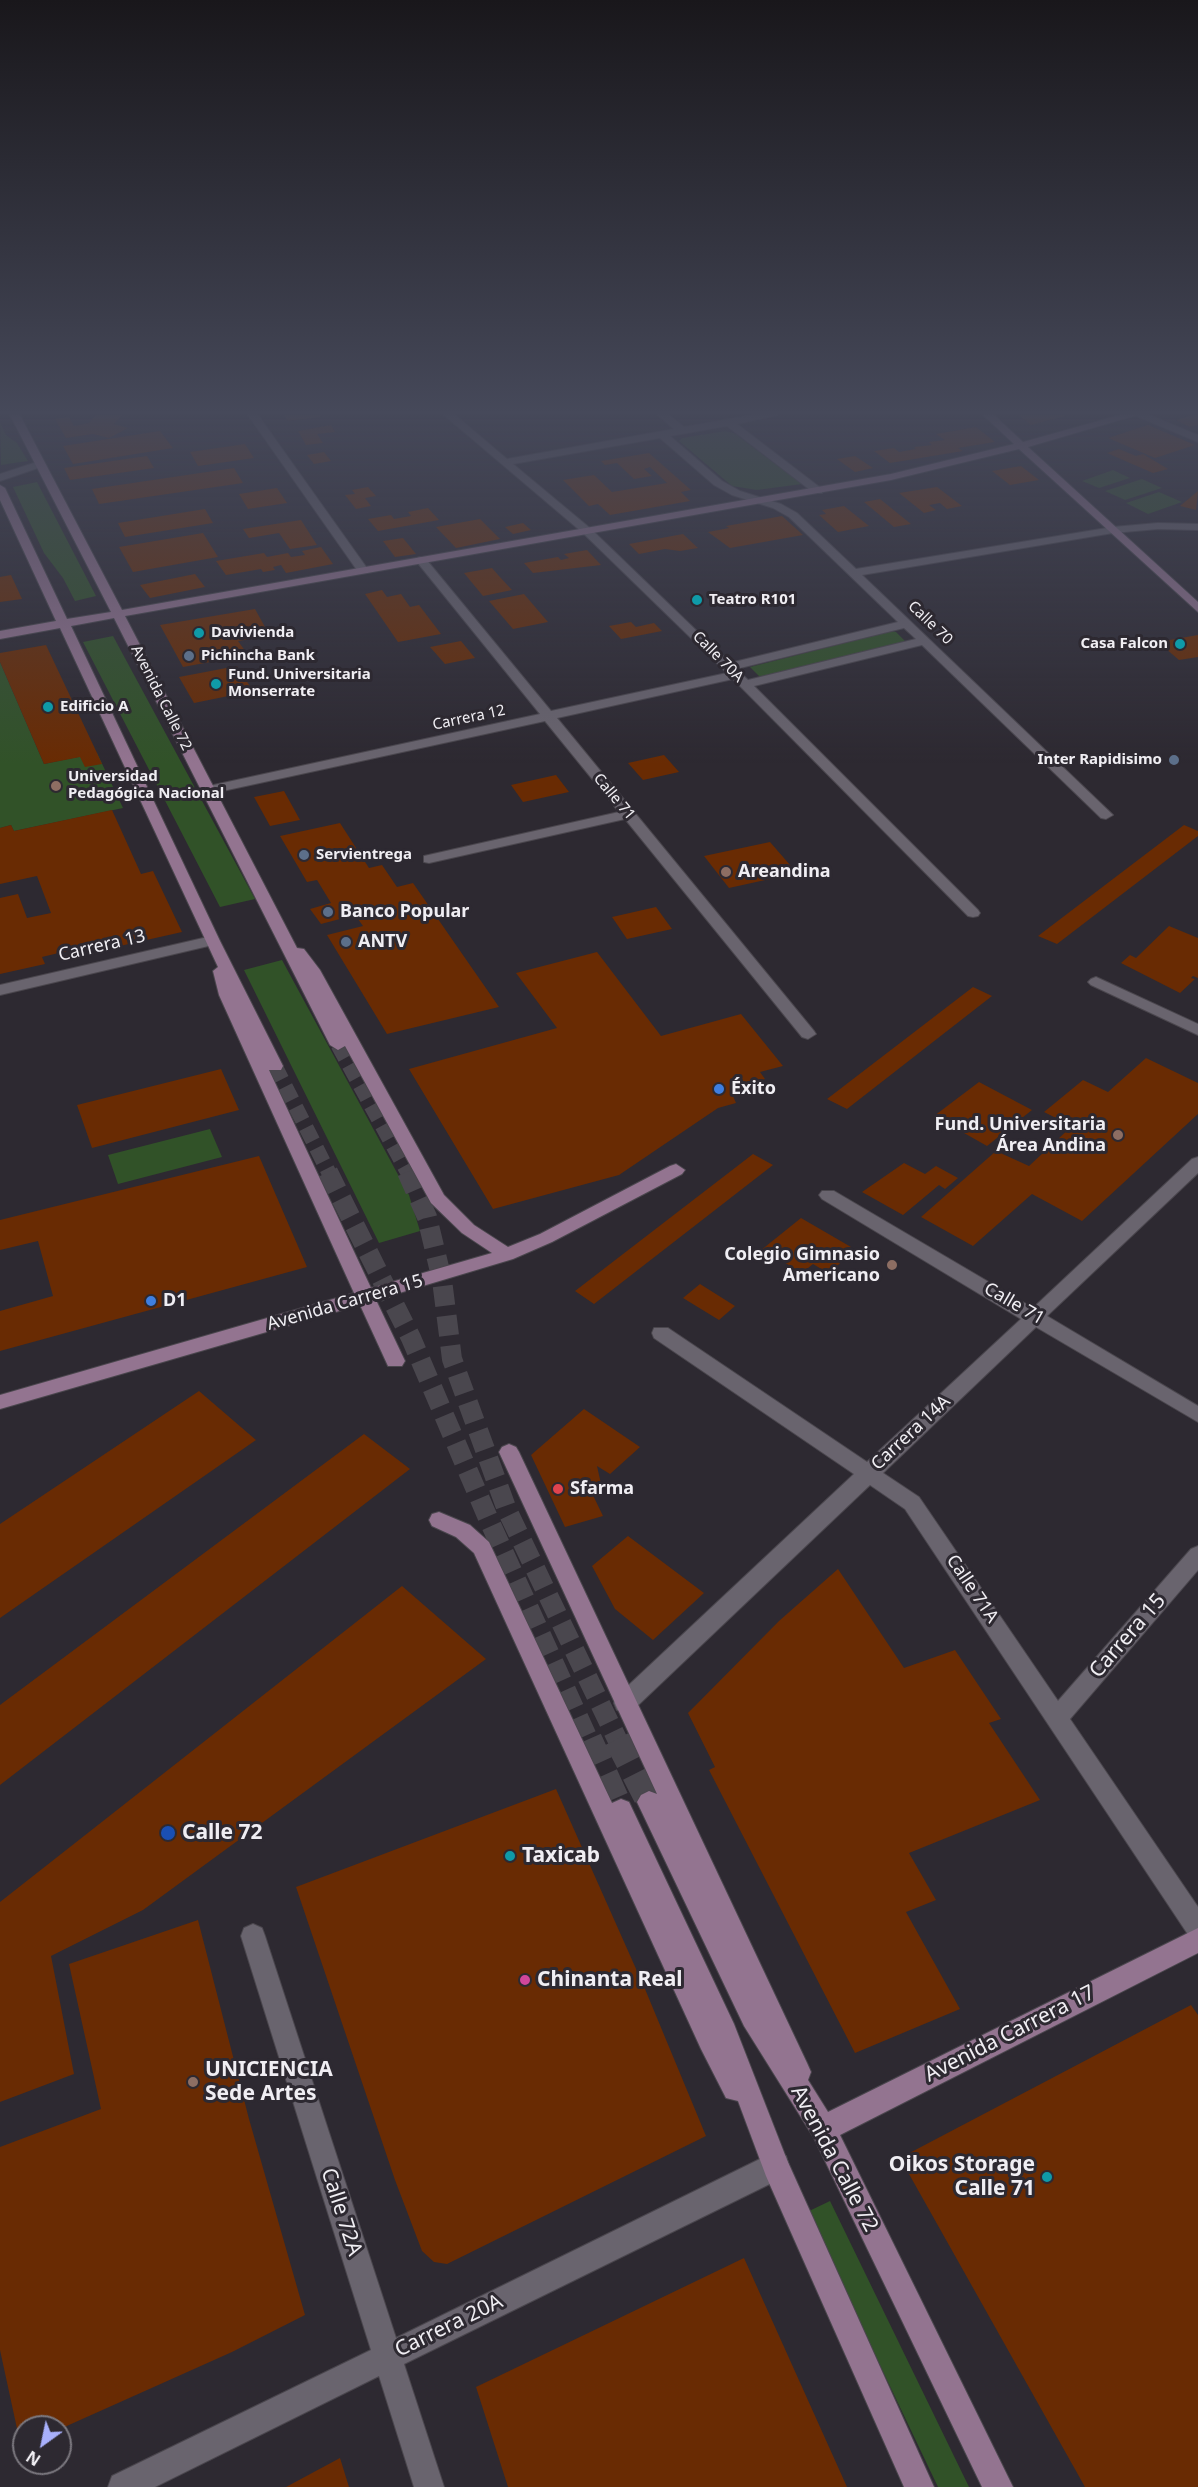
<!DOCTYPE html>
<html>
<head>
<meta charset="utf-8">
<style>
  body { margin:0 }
  #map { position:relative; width:1198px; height:2487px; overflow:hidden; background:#2d2931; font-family:"Noto Sans",sans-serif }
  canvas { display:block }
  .north { position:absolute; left:12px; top:2415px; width:60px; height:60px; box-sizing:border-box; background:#2d2931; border:2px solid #7b787f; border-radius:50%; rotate:213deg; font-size:16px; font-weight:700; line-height:24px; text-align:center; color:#f0eef3 }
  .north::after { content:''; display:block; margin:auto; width:21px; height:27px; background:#a8b0fc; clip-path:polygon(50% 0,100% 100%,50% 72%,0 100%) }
</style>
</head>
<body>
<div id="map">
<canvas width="1198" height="2487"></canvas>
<div class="north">N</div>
</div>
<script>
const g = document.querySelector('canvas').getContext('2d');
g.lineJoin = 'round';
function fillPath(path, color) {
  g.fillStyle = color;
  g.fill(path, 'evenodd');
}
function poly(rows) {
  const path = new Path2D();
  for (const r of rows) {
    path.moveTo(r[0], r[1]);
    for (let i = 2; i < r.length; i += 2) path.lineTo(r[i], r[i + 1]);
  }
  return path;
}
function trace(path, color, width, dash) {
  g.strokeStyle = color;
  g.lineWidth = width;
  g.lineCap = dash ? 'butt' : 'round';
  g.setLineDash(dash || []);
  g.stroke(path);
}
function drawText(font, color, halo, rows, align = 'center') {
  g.font = font + ' "Noto Sans",sans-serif';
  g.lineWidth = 6;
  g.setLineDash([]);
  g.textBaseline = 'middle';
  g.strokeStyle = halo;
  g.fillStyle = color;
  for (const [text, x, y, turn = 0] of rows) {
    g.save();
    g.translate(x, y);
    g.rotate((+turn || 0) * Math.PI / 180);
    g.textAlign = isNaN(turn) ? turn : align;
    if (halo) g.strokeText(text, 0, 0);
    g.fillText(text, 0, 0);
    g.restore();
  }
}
fillPath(poly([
  [0,422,6,435,17,443,28,461,1,465],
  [725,431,734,433,802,484,757,490,732,486,679,441,682,438],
  [1113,470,1130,478,1099,488,1082,481],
  [1142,479,1162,488,1125,500,1105,491],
  [37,482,96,596,75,601,63,578,44,553,13,487],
  [1159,492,1182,502,1148,514,1126,503],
  [892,631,896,632,906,642,760,677,750,667],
  [113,636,255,899,220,907,83,642],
  [0,662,44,764,97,753,123,808,14,831,11,825,0,828],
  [282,960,409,1195,420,1231,379,1243,244,970],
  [210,1129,222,1157,118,1184,108,1155],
  [830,2201,969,2487,938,2487,807,2212]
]), '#315228');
fillPath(poly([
  [96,415,122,415,114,424,128,428,109,438,93,434,66,438,55,419,69,417,74,426,89,423],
  [284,415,320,415,320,417,288,421],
  [1019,415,1065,415,1065,416,1031,425],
  [1193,415,1198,415,1198,425,1190,427,1176,420],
  [331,425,335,432,317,434,323,443,306,445,298,431],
  [1148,425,1195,445,1155,458,1108,438],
  [976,427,995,442,958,448,963,451,890,463,874,451,894,448,899,452,916,449,914,447,932,445,929,442,945,440,936,434],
  [160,431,173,448,73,464,63,446],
  [245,444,254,458,198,466,190,452],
  [1119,449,1136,456,1143,454,1168,469,1153,473,1107,453],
  [324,452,331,461,314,464,307,455],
  [649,453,691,490,681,492,690,501,610,515,598,504,589,506,563,480,594,475,612,492,667,483,650,467,644,469,652,476,634,479,617,463,605,465,601,461],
  [147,456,154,468,70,480,64,468],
  [855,456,873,468,855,472,837,459],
  [1021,466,1039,480,1010,485,992,471],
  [234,468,243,483,99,504,92,489],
  [368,487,376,496,365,498,371,506,356,509,345,495,355,494,352,490],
  [937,487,962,506,947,509,940,503,929,505,936,510,924,513,899,493],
  [277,488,287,503,248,509,239,494],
  [1198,491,1196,510,1180,506],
  [880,499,911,524,894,527,864,502],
  [844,506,869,526,838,532,819,515,826,514,822,510],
  [428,508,439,520,378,531,368,519,391,515,394,519,411,516,408,512],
  [205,509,213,523,125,537,118,523],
  [782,516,803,535,730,548,708,532,729,528,726,526],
  [480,519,500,539,456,548,436,527],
  [301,520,317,545,290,549,279,533,249,538,243,529],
  [523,523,531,530,513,534,505,527],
  [203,533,218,557,133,572,119,547],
  [683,534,698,548,680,551,665,549,639,554,629,544],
  [403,538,416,554,395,557,383,541],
  [321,547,333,564,286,573,281,565,273,567,275,570,263,572,261,569,226,575,216,561,264,553,267,557,288,553,291,557,305,555,302,551],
  [587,550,601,565,533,573,524,563,558,557,561,560,569,558,564,554],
  [492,568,499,576,512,590,483,596,464,573],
  [195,574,205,587,150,598,140,585],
  [11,575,22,599,0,602,0,577],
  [382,590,387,597,401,594,410,607,419,605,441,634,398,642,365,594],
  [524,594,548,622,513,629,489,601],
  [255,609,270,636,238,641,248,655,183,667,160,625],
  [631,622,636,627,654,623,662,631,621,639,609,626],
  [1198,635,1198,657,1179,660,1158,642],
  [461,641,475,658,445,664,430,647],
  [46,645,97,753,102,764,85,767,80,757,44,764,0,662,0,653],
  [237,666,253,691,194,703,179,677],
  [664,755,679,772,643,780,628,763],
  [556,775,569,792,523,802,511,785],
  [284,791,300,820,270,826,254,797],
  [112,810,141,874,153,871,182,932,111,948,108,942,75,949,42,957,45,964,0,974,0,898,18,894,27,918,51,913,37,876,0,884,0,828,11,825,14,831],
  [340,823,369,868,382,865,397,887,413,883,499,1007,387,1034,327,935,363,926,355,915,321,924,310,909,331,903,317,880,307,882,280,836],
  [1184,825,1198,831,1198,836,1057,944,1038,936],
  [770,842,797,873,729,888,704,856],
  [656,907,672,929,627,939,612,917],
  [1169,926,1198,938,1198,978,1193,976,1191,978,1195,979,1180,993,1121,963,1130,955,1136,958],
  [597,952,661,1036,741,1014,783,1066,760,1072,765,1079,748,1084,752,1090,733,1096,736,1103,718,1108,619,1175,493,1209,409,1069,557,1028,516,973],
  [973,987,992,996,847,1109,827,1099],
  [1146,1058,1198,1083,1198,1114,1082,1221,1032,1194,973,1246,921,1217,996,1151,1029,1166,1072,1126,1044,1112,1083,1080,1108,1092],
  [221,1069,239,1110,92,1148,77,1105],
  [979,1082,1032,1110,987,1146,934,1116],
  [753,1154,773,1165,594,1304,575,1291],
  [259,1156,307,1267,0,1351,0,1311,53,1296,38,1241,0,1250,0,1220],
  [904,1163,925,1174,936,1166,958,1178,945,1189,939,1185,903,1215,862,1192],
  [801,1218,851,1247,843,1253,849,1256,828,1273,813,1264,802,1273,774,1256,767,1262,755,1255],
  [700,1284,735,1306,719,1320,683,1298],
  [199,1391,256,1440,0,1618,0,1524],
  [584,1409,640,1447,610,1474,597,1466,601,1484,589,1487,603,1516,565,1527,531,1455],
  [364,1434,410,1469,0,1785,0,1705],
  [628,1536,704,1593,653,1640,615,1609,592,1566],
  [838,1569,904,1668,955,1650,1001,1719,989,1723,1040,1800,909,1853,936,1900,906,1912,960,2009,855,2053,709,1770,715,1767,688,1713,779,1621],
  [402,1586,486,1659,143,1910,51,1956,74,2074,0,2102,0,1902],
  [556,1789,645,1989,706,2136,447,2264,434,2262,422,2251,395,2180,296,1887],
  [198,1920,249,2119,305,2315,232,2352,60,2429,60,2427,24,2427,24,2446,21,2447,0,2350,0,2147,101,2109,69,1964],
  [1191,2005,1198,2015,1198,2487,1085,2487,900,2158],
  [744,2258,847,2487,508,2487,476,2387],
  [340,2458,349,2487,286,2487]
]), '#692b03');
trace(poly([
  [338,1045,408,1173],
  [275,1066,329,1173]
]), '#4a474e', 15, [15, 8]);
trace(poly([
  [328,1172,411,1338,488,1518,589,1741],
  [407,1172,427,1217,442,1280,452,1359,507,1510,618,1741]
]), '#4a474e', 20, [20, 10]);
trace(poly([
  [589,1739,621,1810],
  [617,1739,649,1802]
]), '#4a474e', 26, [26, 13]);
const street = poly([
  [248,415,258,415,369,571,367,573,359,573,248,415],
  [444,415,455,415,507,459,674,429,658,415,669,415,684,427,753,415,777,415,737,424,822,489,822,493,814,493,727,426,670,436,722,481,740,491,781,504,797,513,856,569,1113,527,1158,523,1198,524,1198,530,1158,529,1113,533,862,575,1113,815,1106,819,1101,818,922,645,754,686,978,910,980,913,978,916,973,917,968,916,733,679,557,718,814,1031,816,1034,808,1039,802,1037,625,819,429,863,424,862,424,856,619,812,545,721,209,794,204,793,202,790,209,786,540,714,417,562,417,558,421,557,425,558,551,711,727,673,583,533,444,415],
  [660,438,714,485,732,495,773,508,789,517,898,622,730,663,591,529,513,464,660,438],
  [904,628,916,639,748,680,736,669,904,628],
  [1134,415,1149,415,1198,435,1198,442,1134,415],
  [40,461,44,462,44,466,0,481,0,474,40,461],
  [212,936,220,941,217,944,0,995,0,985,212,936],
  [1096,977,1198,1024,1198,1035,1091,985,1088,982,1091,979,1096,977],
  [1198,1157,1198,1173,1047,1316,1198,1406,1198,1422,1036,1327,883,1473,919,1497,1058,1701,1191,1549,1198,1546,1198,1570,1070,1719,1198,1907,1198,1940,1189,1936,905,1509,870,1485,633,1710,625,1713,617,1710,614,1703,617,1696,854,1474,654,1338,652,1333,654,1328,668,1328,867,1462,1021,1319,822,1199,819,1195,822,1191,834,1191,1033,1308,1192,1159,1198,1157],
  [253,1924,262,1928,265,1936,396,2338,766,2156,776,2153,786,2156,789,2166,786,2176,404,2364,444,2487,414,2487,379,2376,155,2487,108,2487,112,2476,371,2350,241,1936,244,1928,253,1924]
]);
const secondary = poly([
  [10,415,20,415,122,610,891,474,1014,444,983,415,994,415,1023,442,1120,415,1137,415,1028,447,1198,602,1198,612,1019,449,891,480,125,616,297,948,304,949,320,970,444,1195,474,1225,508,1247,540,1234,670,1166,676,1164,685,1170,682,1174,552,1242,513,1259,376,1300,405,1361,402,1366,388,1366,360,1305,0,1409,0,1395,354,1293,219,995,213,971,218,967,60,628,0,639,0,631,56,621,0,500,0,485,5,488,67,619,111,612,10,415],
  [114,618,330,1045,338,1050,345,1046,431,1203,462,1233,492,1253,371,1288,269,1070,281,1070,283,1066,220,941,71,626,114,618],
  [509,1444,516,1447,519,1452,807,2063,811,2072,808,2080,828,2112,1198,1928,1198,1953,840,2135,1013,2487,982,2487,814,2138,744,2026,637,1802,641,1795,649,1791,657,1794,499,1452,502,1447,509,1444],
  [439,1512,470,1525,489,1542,612,1803,621,1799,629,1802,734,2024,787,2160,934,2487,904,2487,766,2176,738,2101,726,2098,701,2049,474,1553,456,1537,432,1526,429,1520,432,1514,439,1512]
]);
trace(street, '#4a464d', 2);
trace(secondary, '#4a464d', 2);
fillPath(street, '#69646e');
fillPath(secondary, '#937490');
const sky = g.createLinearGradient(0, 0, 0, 764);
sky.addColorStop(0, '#19171b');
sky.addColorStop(0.54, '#46495a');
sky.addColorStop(1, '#46495a00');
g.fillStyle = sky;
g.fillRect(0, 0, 1198, 764);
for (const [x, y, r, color] of [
  [697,600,6,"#0f9aa8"],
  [199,633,6,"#0f9aa8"],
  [1180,644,6,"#0f9aa8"],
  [189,656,6,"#5c6f8a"],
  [216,684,6,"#0f9aa8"],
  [48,707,6,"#0f9aa8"],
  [1174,760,6,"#5c6f8a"],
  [56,786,6,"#8d6e63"],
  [304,855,6,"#5c6f8a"],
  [726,872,6,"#8d6e63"],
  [328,912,6,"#5c6f8a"],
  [346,942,6,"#5c6f8a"],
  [719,1089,6,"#3f7fe0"],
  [1118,1135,6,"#8d6e63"],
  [892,1265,6,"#8d6e63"],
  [151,1301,6,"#3f7fe0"],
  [558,1489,6,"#e0444e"],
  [168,1833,8,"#1a4fb4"],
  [510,1856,6,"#0f9aa8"],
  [525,1980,6,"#d1479c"],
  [193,2082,6,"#8d6e63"],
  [1047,2177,6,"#0f9aa8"]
]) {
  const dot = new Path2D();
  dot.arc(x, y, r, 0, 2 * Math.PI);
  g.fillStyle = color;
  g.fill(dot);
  trace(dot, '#2d2931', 2);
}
drawText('bold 15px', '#f0eef3', '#2d2931', [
  ["Teatro R101",709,600],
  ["Davivienda",211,633],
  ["Casa Falcon",1168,644,"right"],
  ["Pichincha Bank",201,656],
  ["Fund. Universitaria",228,675],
  ["Monserrate",228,692],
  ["Edificio A",60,707],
  ["Inter Rapidisimo",1162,760,"right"],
  ["Universidad",68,777],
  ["Pedagógica Nacional",68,794],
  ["Servientrega",316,855]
], 'left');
drawText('15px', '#f0eef3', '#2d2931', [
  ["Calle 70",930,623,44],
  ["Calle 70A",718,657,45],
  ["Avenida Calle 72",161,698,63],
  ["Carrera 12",469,718,-12],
  ["Calle 71",614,797,50]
]);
drawText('bold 18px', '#f0eef3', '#2d2931', [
  ["Areandina",738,872],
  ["Banco Popular",340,912],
  ["ANTV",358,942],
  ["Éxito",731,1089],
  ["Fund. Universitaria",1106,1125,"right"],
  ["Área Andina",1106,1146,"right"],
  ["Colegio Gimnasio",880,1255,"right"],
  ["Americano",880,1276,"right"],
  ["D1",163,1301],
  ["Sfarma",570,1489]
], 'left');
drawText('18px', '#f0eef3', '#2d2931', [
  ["Carrera 13",102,946,-13],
  ["Avenida Carrera 15",345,1303,-16],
  ["Calle 71",1014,1304,30],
  ["Carrera 14A",911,1433,-43],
  ["Calle 71A",972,1589,56]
]);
drawText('21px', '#f0eef3', '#2d2931', [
  ["Carrera 15",1128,1636,-49],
  ["Avenida Carrera 17",1010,2034,-27],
  ["Avenida Calle 72",834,2159,62],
  ["Calle 72A",341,2212,72],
  ["Carrera 20A",449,2326,-26]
]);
drawText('bold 21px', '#f0eef3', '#2d2931', [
  ["Calle 72",182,1833],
  ["Taxicab",522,1856],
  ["Chinanta Real",537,1980],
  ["UNICIENCIA",205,2070],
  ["Sede Artes",205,2094],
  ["Oikos Storage",1035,2165,"right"],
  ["Calle 71",1035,2189,"right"]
], 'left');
</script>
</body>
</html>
